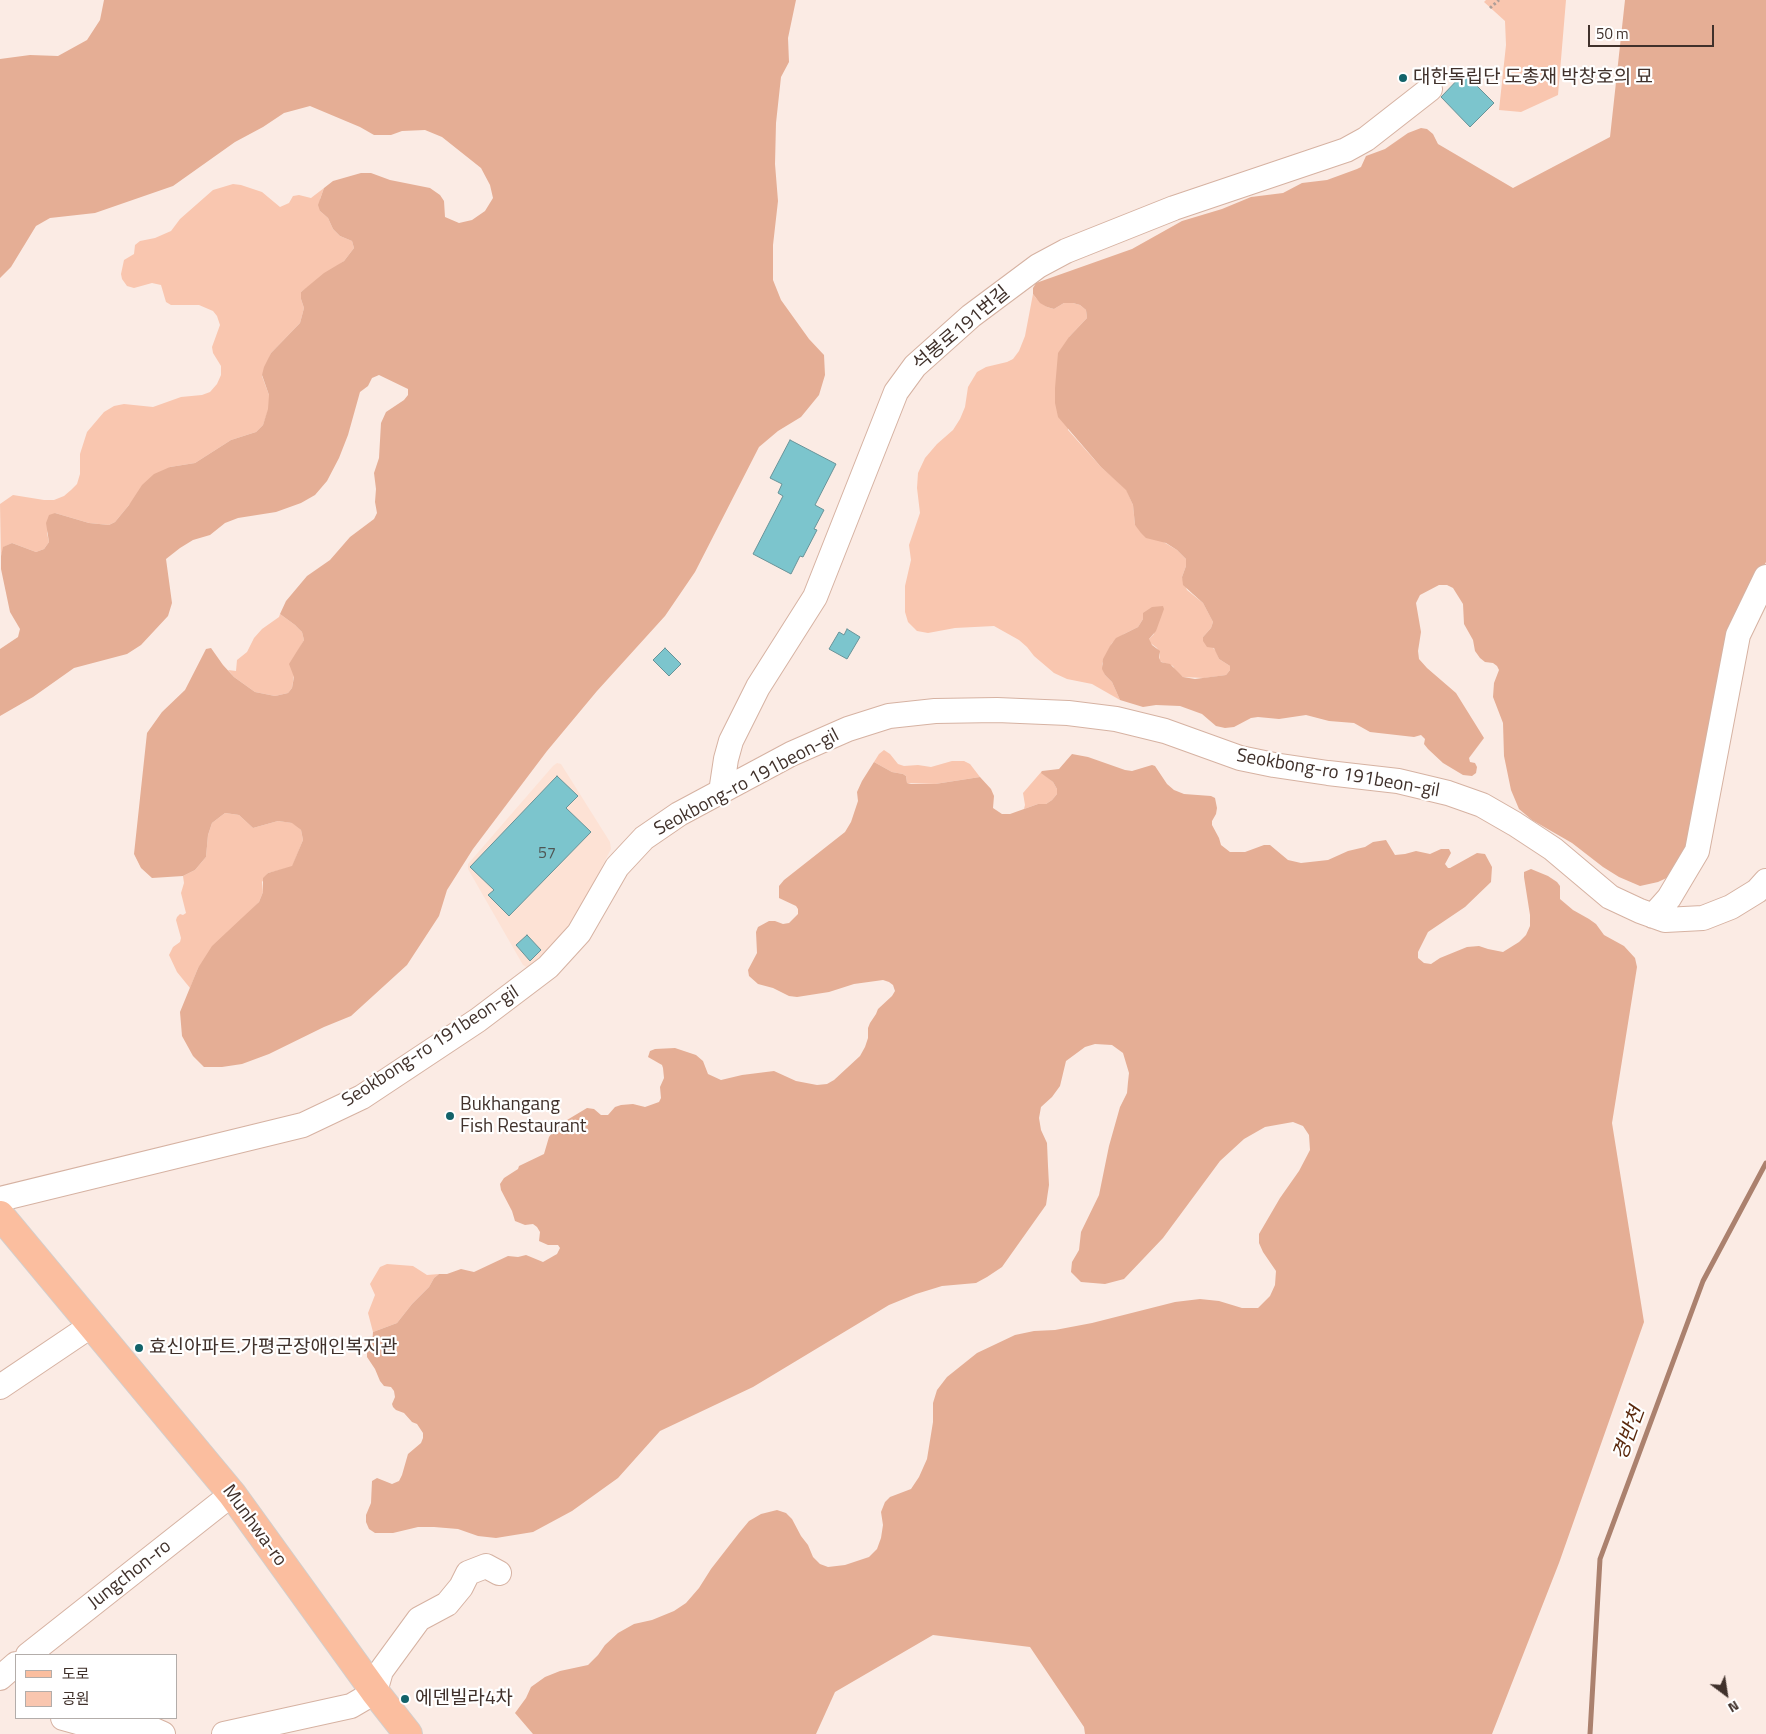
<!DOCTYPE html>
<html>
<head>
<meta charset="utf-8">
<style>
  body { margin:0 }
  #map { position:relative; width:1766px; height:1734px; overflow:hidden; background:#fbebe4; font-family:"Titillium Web","Noto Sans KR",sans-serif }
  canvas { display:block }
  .legend { position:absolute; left:15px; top:1654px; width:162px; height:65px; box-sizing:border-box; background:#fff; border:1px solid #b3adaa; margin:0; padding:6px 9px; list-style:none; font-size:15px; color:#40312b }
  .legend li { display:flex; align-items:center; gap:10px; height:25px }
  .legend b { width:25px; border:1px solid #b3adaa }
  .north { position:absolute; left:1701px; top:1669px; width:50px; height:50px; -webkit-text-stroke:4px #fff; paint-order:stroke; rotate:149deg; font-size:14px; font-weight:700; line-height:20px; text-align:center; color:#40312b }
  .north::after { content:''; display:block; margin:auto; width:18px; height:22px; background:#40312b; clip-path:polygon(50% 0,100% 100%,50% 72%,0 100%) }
  .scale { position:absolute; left:1588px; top:25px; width:126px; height:22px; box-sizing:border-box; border:2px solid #40312b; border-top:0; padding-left:6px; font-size:15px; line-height:18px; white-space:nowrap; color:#40312b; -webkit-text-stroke:4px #fff; paint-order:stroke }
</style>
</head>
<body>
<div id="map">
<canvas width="1766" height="1734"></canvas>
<ul class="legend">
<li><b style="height:6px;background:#fbbe9f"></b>도로</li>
<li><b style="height:14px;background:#f9c6af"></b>공원</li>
</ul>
<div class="north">N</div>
<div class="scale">50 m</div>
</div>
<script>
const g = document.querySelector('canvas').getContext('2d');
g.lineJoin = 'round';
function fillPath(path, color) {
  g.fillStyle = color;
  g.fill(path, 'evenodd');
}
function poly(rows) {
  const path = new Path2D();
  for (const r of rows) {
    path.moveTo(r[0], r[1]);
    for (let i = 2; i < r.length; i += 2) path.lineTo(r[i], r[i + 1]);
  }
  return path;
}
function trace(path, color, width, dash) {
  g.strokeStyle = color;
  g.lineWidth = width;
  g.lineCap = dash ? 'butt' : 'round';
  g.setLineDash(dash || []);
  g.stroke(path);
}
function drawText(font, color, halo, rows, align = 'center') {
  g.font = font + ' "Titillium Web","Noto Sans KR",sans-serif';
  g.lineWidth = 4.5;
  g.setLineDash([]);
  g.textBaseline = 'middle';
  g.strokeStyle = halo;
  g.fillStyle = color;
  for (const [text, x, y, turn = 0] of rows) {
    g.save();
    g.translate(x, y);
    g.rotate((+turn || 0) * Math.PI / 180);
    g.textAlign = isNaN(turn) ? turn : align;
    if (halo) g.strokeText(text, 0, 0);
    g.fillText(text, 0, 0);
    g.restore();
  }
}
fillPath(poly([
  [557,763,561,764,610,842,611,849,570,929,543,957,528,968,523,965,468,869,468,864,553,766]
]), '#fde2d5');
fillPath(poly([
  [1486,0,1566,0,1558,95,1521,112,1499,110,1506,45,1505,21,1484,2],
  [233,184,241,185,262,192,280,207,289,203,293,196,299,195,311,198,324,188,320,199,320,211,328,218,333,229,340,236,352,241,354,248,344,261,301,292,301,299,304,308,300,323,271,353,262,376,269,395,269,408,263,425,256,432,231,440,195,463,170,467,129,505,115,522,109,525,89,523,55,513,47,533,49,542,44,549,36,552,12,543,4,547,1,556,0,504,13,495,44,500,54,500,64,496,71,490,77,484,80,474,80,454,87,432,104,412,114,406,124,404,153,407,181,397,202,395,210,392,217,384,221,375,221,366,213,353,212,347,220,325,217,316,213,311,199,305,171,305,166,302,161,285,152,283,134,288,127,286,122,279,121,274,124,260,134,254,135,245,140,241,155,238,171,231,180,219,213,190],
  [1033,294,1036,298,1047,307,1054,309,1064,303,1073,303,1080,305,1086,310,1087,318,1069,337,1068,430,1101,467,1126,489,1133,505,1135,525,1177,550,1186,559,1186,566,1182,577,1187,590,1203,603,1211,618,1213,622,1211,628,1203,637,1216,651,1219,659,1230,666,1230,670,1226,675,1204,678,1183,677,1175,671,1173,666,1162,662,1159,661,1160,654,1157,648,1149,642,1149,639,1154,634,1143,613,1143,619,1138,627,1124,634,1112,643,1102,664,1105,675,1112,682,1120,700,1092,684,1067,679,1054,673,1034,656,1027,647,1019,640,994,626,955,628,928,633,917,631,908,622,905,612,905,586,911,560,909,545,920,513,917,488,918,473,925,458,937,444,953,430,960,419,965,407,968,387,977,372,986,367,1007,362,1013,359,1019,351,1025,336],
  [280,614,295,625,302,632,304,640,298,651,292,688,288,693,275,696,255,692,234,677,228,670,236,671,237,660,247,652,254,638,262,629,279,617],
  [884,750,890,754,898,764,904,766,918,765,931,767,952,761,964,761,970,764,980,777,935,784,907,783,906,776,903,774,892,772,874,762,879,754],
  [1042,771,1042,773,1053,782,1057,789,1057,794,1052,800,1046,804,1038,804,1024,809,1025,805,1023,793],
  [225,813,239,815,253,828,278,821,293,823,301,830,303,840,292,867,268,873,262,882,263,892,259,902,198,968,190,988,177,972,169,955,173,947,180,942,181,938,176,920,177,917,180,914,183,915,186,913,181,893,184,883,183,876,195,870,206,857,208,835,212,823],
  [387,1264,413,1266,427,1275,439,1274,434,1278,429,1287,412,1304,397,1323,373,1332,368,1313,375,1295,370,1284,380,1267]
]), '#f9c6af');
fillPath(poly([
  [104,0,796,0,788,38,789,62,781,77,776,123,775,164,778,201,773,245,773,280,781,300,809,339,824,355,825,375,819,395,801,417,778,431,759,447,695,572,665,616,597,691,547,751,473,849,447,890,439,916,407,965,351,1016,324,1027,269,1054,242,1064,222,1067,204,1067,193,1056,182,1036,180,1012,198,968,212,946,259,902,263,892,263,878,268,873,292,866,303,840,301,830,292,823,278,821,253,828,239,815,225,813,212,823,208,835,206,857,195,870,183,876,152,878,141,868,134,854,147,733,162,712,185,690,206,649,211,648,223,665,234,677,255,692,275,696,288,693,292,688,294,677,289,664,304,640,302,632,295,625,280,614,286,601,307,576,330,560,350,537,374,519,377,513,375,502,376,489,374,473,379,458,381,423,386,412,404,400,408,395,408,389,379,375,372,378,368,386,360,392,348,435,339,458,327,481,315,495,301,503,276,512,238,518,225,523,210,535,193,540,180,548,166,559,172,603,168,616,141,645,127,654,74,668,33,697,0,716,0,649,18,637,20,629,10,612,1,569,1,556,3,547,12,543,36,552,44,549,49,542,46,523,49,515,55,513,89,523,109,525,115,522,129,505,142,485,154,474,170,467,195,463,231,440,256,432,263,425,268,409,269,395,262,375,264,367,271,353,300,323,304,308,301,299,301,292,324,273,344,261,354,248,352,241,340,236,333,229,328,218,320,211,318,205,324,188,333,181,361,173,371,173,390,180,430,188,440,195,444,201,445,217,459,223,472,220,485,211,493,198,490,185,481,168,442,137,425,130,402,131,391,135,374,135,360,127,310,106,284,113,263,127,235,142,173,186,95,213,50,218,36,226,11,267,0,278,0,59,30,55,58,56,87,40,100,20],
  [1625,0,1766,0,1766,562,1730,631,1690,843,1673,875,1658,882,1640,886,1619,877,1603,867,1572,843,1532,820,1519,809,1511,790,1504,756,1503,723,1493,697,1494,683,1499,670,1497,666,1493,663,1485,662,1480,658,1475,651,1473,640,1464,624,1463,604,1453,588,1447,585,1439,585,1420,595,1416,603,1421,632,1418,651,1419,659,1427,668,1456,693,1484,738,1469,758,1470,762,1475,763,1477,767,1476,773,1472,776,1463,775,1443,763,1428,749,1424,744,1425,739,1421,735,1414,737,1370,732,1354,723,1329,721,1306,715,1279,719,1258,717,1251,718,1234,727,1225,728,1216,726,1202,714,1180,706,1156,705,1143,707,1120,700,1112,682,1105,675,1102,669,1103,659,1110,646,1116,638,1138,627,1143,619,1143,613,1152,607,1163,606,1164,609,1156,631,1149,639,1152,645,1160,651,1159,658,1161,662,1170,664,1183,677,1195,679,1226,675,1230,670,1230,666,1219,659,1214,648,1207,647,1203,641,1203,637,1211,628,1213,622,1203,603,1183,585,1182,577,1186,566,1186,559,1177,550,1166,543,1146,538,1141,533,1135,525,1133,505,1126,490,1101,467,1058,417,1055,403,1055,388,1058,353,1069,337,1087,318,1086,310,1080,305,1073,303,1064,303,1054,309,1047,307,1040,303,1033,294,1033,288,1036,283,1132,249,1182,221,1222,209,1251,197,1283,193,1302,183,1327,180,1357,169,1361,167,1366,156,1385,149,1408,133,1421,128,1427,129,1433,134,1438,144,1513,188,1610,137],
  [1072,754,1088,757,1125,770,1132,771,1152,765,1155,766,1167,784,1174,790,1184,794,1211,796,1215,798,1217,808,1216,814,1212,821,1212,825,1219,838,1221,845,1230,852,1245,852,1264,845,1270,845,1288,860,1301,863,1328,860,1348,851,1365,847,1373,842,1386,840,1395,855,1405,854,1416,851,1430,854,1441,849,1449,849,1451,853,1445,864,1448,868,1450,868,1477,853,1485,854,1492,867,1491,882,1465,907,1428,932,1418,952,1418,958,1424,963,1431,964,1440,958,1467,947,1479,946,1488,949,1503,952,1519,942,1526,935,1530,926,1530,915,1524,877,1524,872,1531,869,1548,876,1557,882,1560,886,1560,899,1573,910,1589,919,1596,924,1604,935,1624,946,1635,958,1637,967,1612,1123,1644,1322,1559,1563,1492,1734,1085,1734,1084,1727,1030,1647,933,1635,835,1692,816,1734,533,1734,515,1713,526,1698,531,1687,545,1677,560,1671,588,1665,598,1655,605,1645,618,1633,634,1624,652,1620,674,1611,686,1603,699,1588,711,1569,739,1533,749,1521,761,1514,777,1510,786,1513,792,1519,801,1536,808,1545,813,1557,820,1564,828,1567,845,1565,869,1557,877,1549,881,1538,883,1525,881,1512,885,1502,890,1497,911,1489,919,1477,927,1459,933,1422,933,1403,937,1390,947,1377,977,1353,1015,1335,1034,1331,1055,1330,1092,1323,1175,1302,1200,1299,1219,1301,1242,1308,1258,1308,1270,1296,1275,1285,1276,1271,1263,1252,1259,1243,1259,1234,1280,1198,1299,1171,1310,1150,1309,1135,1303,1126,1293,1122,1265,1127,1244,1139,1220,1161,1163,1238,1124,1279,1105,1284,1081,1282,1071,1272,1072,1262,1079,1250,1081,1232,1099,1195,1109,1146,1120,1107,1127,1093,1128,1082,1129,1073,1123,1053,1112,1045,1095,1044,1085,1047,1066,1061,1060,1086,1052,1097,1041,1107,1039,1118,1041,1130,1047,1143,1048,1166,1049,1185,1046,1205,1002,1267,987,1277,976,1283,942,1286,916,1294,889,1305,753,1387,660,1431,618,1478,572,1511,533,1532,496,1538,478,1536,458,1529,434,1527,418,1527,393,1533,375,1533,369,1529,366,1522,366,1515,371,1503,372,1481,377,1478,392,1484,399,1481,402,1475,408,1454,421,1443,423,1438,423,1433,417,1424,412,1422,404,1413,396,1410,393,1407,392,1404,395,1397,394,1391,391,1387,384,1386,380,1381,375,1369,367,1357,367,1351,372,1344,373,1332,397,1323,412,1304,429,1287,434,1278,439,1274,447,1274,461,1269,474,1272,508,1256,518,1257,526,1255,543,1262,557,1254,560,1248,558,1245,548,1245,539,1241,540,1232,537,1227,533,1224,525,1225,515,1221,512,1211,501,1190,500,1184,504,1178,518,1169,519,1166,544,1154,549,1137,557,1126,587,1108,594,1109,601,1115,608,1115,615,1107,621,1105,633,1104,645,1107,659,1102,661,1098,660,1087,664,1078,663,1068,662,1065,648,1057,650,1051,655,1049,675,1048,696,1055,703,1061,708,1074,721,1080,742,1075,774,1071,796,1081,817,1085,827,1084,834,1080,860,1056,865,1047,868,1038,868,1028,870,1023,876,1014,878,1009,892,996,895,991,893,985,889,982,883,980,854,984,829,992,797,997,789,996,773,988,758,984,749,976,748,970,757,953,756,932,758,927,769,921,775,921,783,924,789,923,798,914,798,909,796,906,779,898,779,886,784,880,845,832,851,822,858,801,857,792,862,781,874,762,892,772,903,774,906,776,907,783,911,784,935,784,980,777,991,789,994,796,993,808,1002,814,1010,814,1038,804,1046,804,1052,800,1057,794,1057,789,1053,782,1041,773,1042,771,1059,769]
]), '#e5ae95');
trace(poly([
  [1590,1734,1600,1559,1703,1281,1766,1163]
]), '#ab816e', 5);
const building = poly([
  [1464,73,1494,103,1470,127,1441,97,1464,73],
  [790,440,836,464,815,505,824,510,814,529,817,530,803,557,800,556,791,574,753,554,783,496,778,493,782,484,770,478,790,440],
  [847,629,860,637,847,659,829,649,839,632,844,635,847,629],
  [665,648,681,664,669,676,653,660,665,648],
  [557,776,578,796,566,808,591,832,509,916,488,895,494,890,470,867,557,776],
  [527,935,541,950,530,961,516,945,527,935]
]);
fillPath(building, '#7cc5cd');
trace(building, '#689398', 1);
const minor = poly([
  [721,792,726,759,731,741,758,687,815,597,896,392,915,366,971,316,1038,266,1066,251,1174,208,1346,150,1366,139,1430,89],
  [1653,916,1669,898,1697,851,1738,635,1766,577],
  [0,1199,303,1125,362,1097,478,1020,548,967,579,933,617,867,644,838,679,814,791,754,848,729,889,716,935,711,997,710,1068,713,1116,719,1165,731,1240,758,1274,765,1328,773,1398,781,1448,793,1482,805,1515,824,1553,849,1610,897,1640,911,1665,920,1703,918,1731,907,1757,891,1766,881],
  [0,1387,92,1325],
  [28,1655,232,1494],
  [0,1678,16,1664],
  [63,1718,103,1729,154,1730,163,1734],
  [224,1734,351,1706,375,1692,381,1671,419,1619,447,1604,461,1587,468,1573,486,1566,499,1573]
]);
const major = poly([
  [0,1215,232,1494,375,1692,408,1734]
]);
trace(minor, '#d6b2a2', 26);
trace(major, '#d1cecc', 30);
trace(poly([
  [1490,8,1499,0]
]), '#af9f99', 3, [2.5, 2.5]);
trace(minor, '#fff', 24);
trace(major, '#fbbe9f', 28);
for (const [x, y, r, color] of [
  [1403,78,5,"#126269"],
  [450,1116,5,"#126269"],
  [139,1348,5,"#126269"],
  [405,1699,5,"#126269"]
]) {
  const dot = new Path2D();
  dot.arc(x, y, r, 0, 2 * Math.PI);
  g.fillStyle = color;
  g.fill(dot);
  trace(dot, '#fff', 2);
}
drawText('16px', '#4f5654', null, [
  ["57",547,854]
]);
drawText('19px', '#40312b', '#fff', [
  ["대한독립단 도총재 박창호의 묘",1413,78],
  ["Bukhangang",460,1105],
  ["Fish Restaurant",460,1127],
  ["효신아파트.가평군장애인복지관",149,1348],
  ["에덴빌라4차",415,1699]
], 'left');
drawText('19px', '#40312b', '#fff', [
  ["석봉로191번길",962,329,-40],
  ["Seokbong-ro 191beon-gil",1338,774,10],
  ["Seokbong-ro 191beon-gil",747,783,-28],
  ["Seokbong-ro 191beon-gil",431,1047,-33],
  ["Munhwa-ro",254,1526,54],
  ["Jungchon-ro",130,1575,-38]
]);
drawText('italic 20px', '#5a280c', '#fff', [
  ["경반천",1630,1434,-70]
]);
</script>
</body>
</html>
